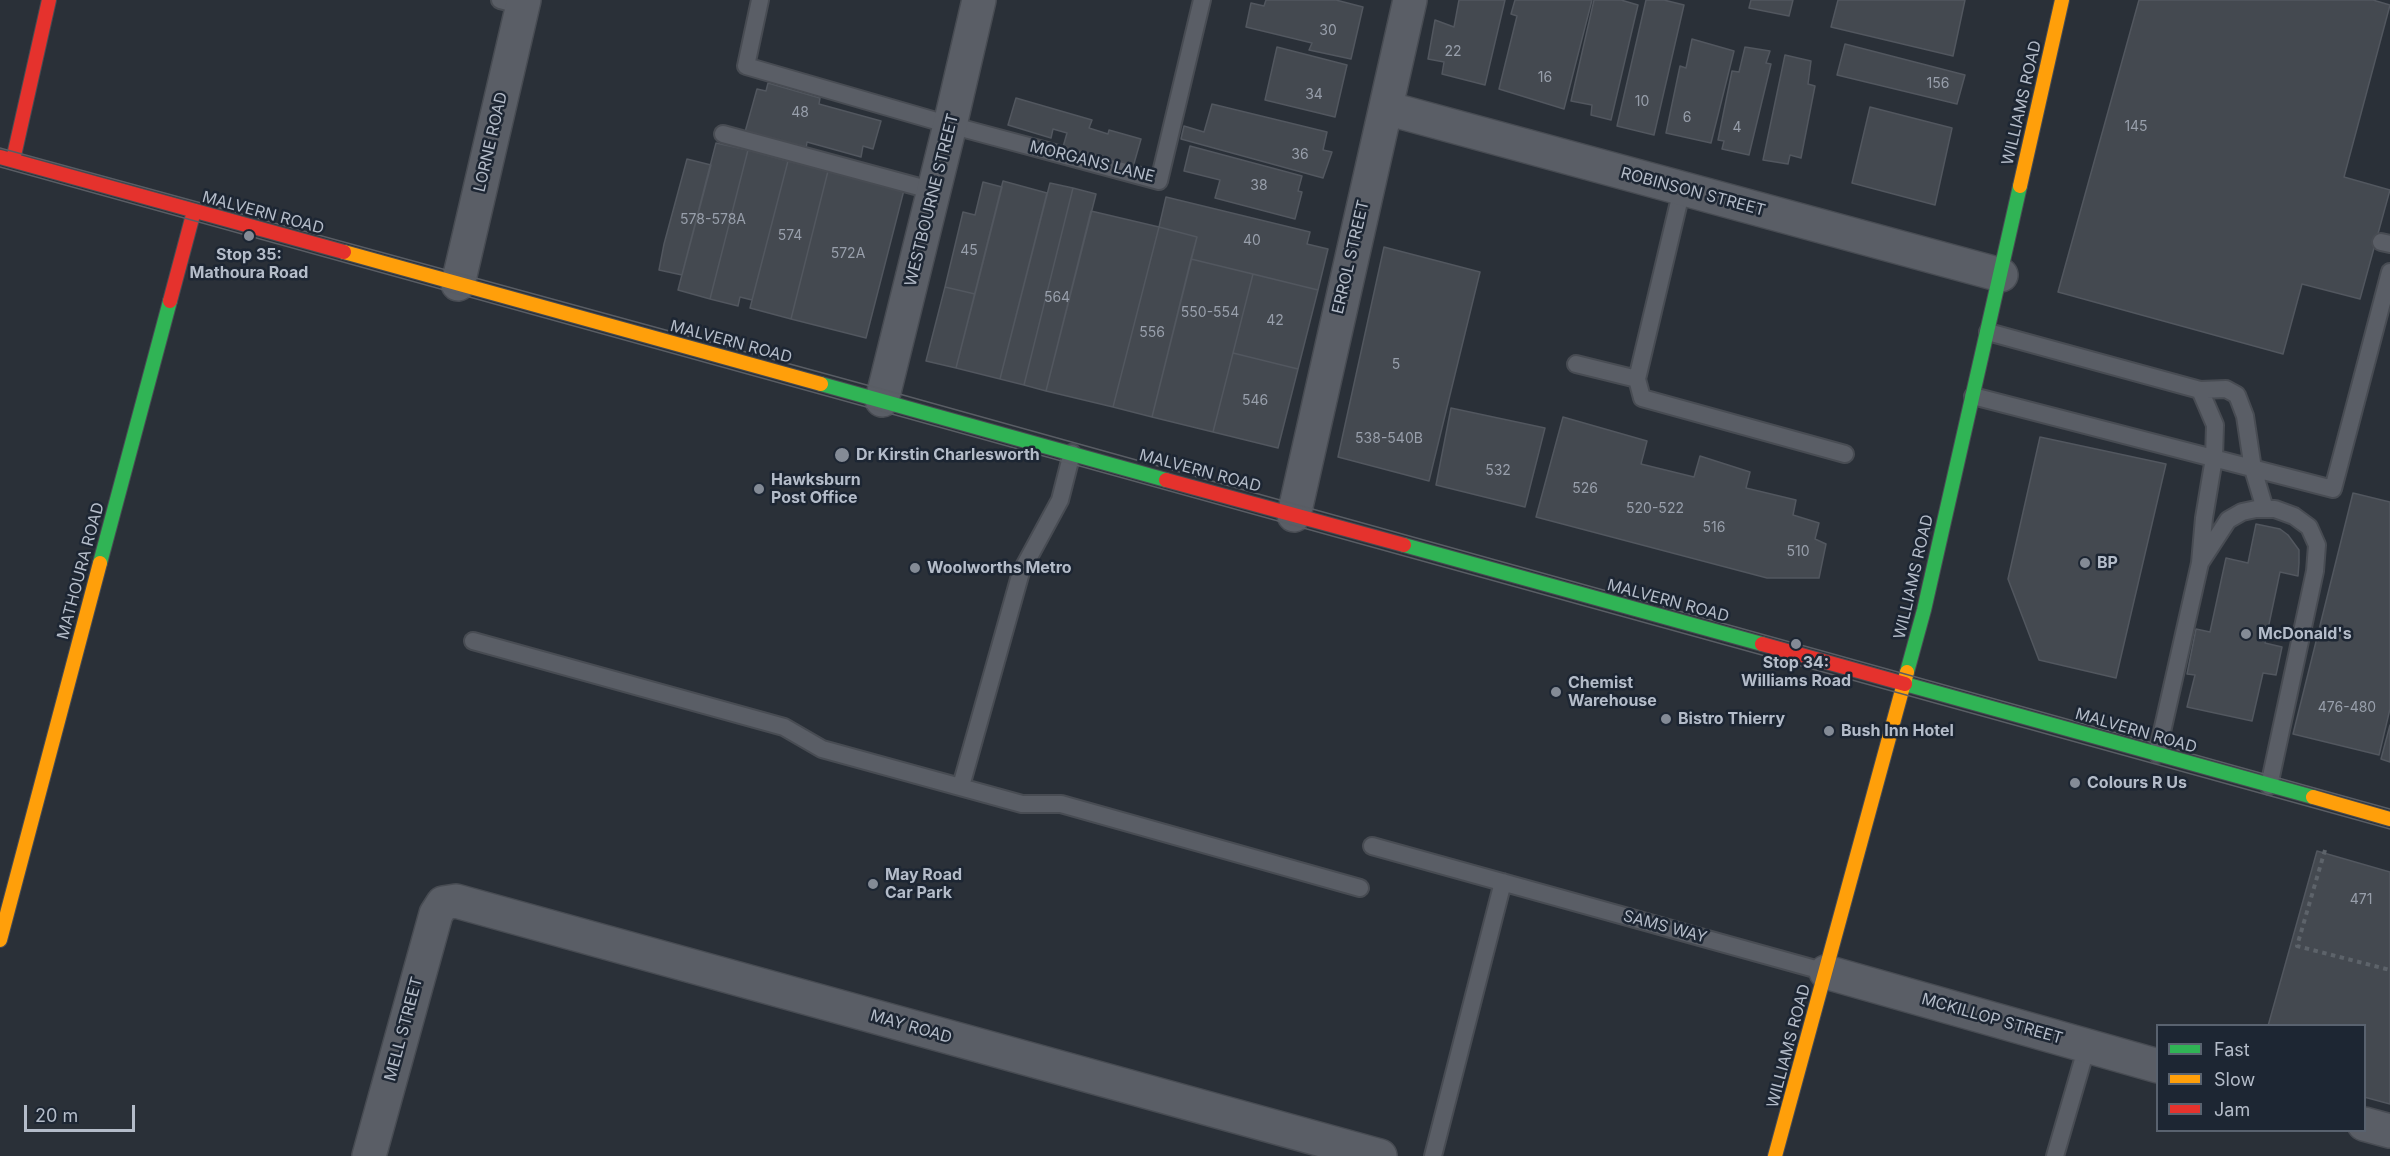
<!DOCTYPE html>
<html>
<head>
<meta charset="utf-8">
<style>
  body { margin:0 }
  #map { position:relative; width:2390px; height:1156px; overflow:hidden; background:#2a3038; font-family:Inter,sans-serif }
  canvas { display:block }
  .legend { position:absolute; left:2156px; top:1024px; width:210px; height:108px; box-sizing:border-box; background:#1d2633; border:2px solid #59626f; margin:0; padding:8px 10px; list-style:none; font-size:18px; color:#b4bcc9 }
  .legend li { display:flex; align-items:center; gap:12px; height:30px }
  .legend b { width:30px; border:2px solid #59626f }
  .scale { position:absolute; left:24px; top:1105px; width:111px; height:27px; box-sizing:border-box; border:3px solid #b4bcc9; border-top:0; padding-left:8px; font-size:18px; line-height:21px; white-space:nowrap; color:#b4bcc9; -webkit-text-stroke:4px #1d2633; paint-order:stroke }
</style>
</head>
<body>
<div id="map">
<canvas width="2390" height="1156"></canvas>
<ul class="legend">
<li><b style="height:8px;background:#30b455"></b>Fast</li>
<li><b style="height:8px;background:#ff9f0a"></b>Slow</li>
<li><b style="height:8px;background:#e5322d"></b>Jam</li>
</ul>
<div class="scale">20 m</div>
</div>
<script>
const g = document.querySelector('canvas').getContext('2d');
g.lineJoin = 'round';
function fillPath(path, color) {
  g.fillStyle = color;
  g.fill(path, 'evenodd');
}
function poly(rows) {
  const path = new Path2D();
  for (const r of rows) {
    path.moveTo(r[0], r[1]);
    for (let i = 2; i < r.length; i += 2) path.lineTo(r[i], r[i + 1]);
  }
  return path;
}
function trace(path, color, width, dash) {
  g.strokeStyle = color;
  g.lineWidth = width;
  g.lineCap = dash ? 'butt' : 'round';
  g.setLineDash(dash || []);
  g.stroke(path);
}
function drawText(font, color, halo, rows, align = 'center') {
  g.font = font + ' Inter,sans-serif';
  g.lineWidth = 5;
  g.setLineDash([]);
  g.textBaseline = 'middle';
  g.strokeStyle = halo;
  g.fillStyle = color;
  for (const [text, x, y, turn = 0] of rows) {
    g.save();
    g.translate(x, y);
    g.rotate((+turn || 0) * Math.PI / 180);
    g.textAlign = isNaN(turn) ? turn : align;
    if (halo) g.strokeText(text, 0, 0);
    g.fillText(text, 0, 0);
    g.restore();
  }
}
const building = poly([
  [1266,0,1336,0,1363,7,1351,59,1309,50,1312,43,1246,27,1251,3,1264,6,1266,0],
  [1459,0,1505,0,1485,85,1442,74,1444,62,1428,59,1435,20,1454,27,1459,0],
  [1515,0,1592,0,1564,109,1499,89,1517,16,1511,14,1515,0],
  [1594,0,1621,0,1638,5,1611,120,1591,115,1592,105,1571,101,1594,0],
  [1646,0,1664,0,1684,5,1654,135,1617,126,1646,0],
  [1751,0,1793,0,1789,16,1749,8,1751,0],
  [1838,0,1965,0,1953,56,1831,27,1838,0],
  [2139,0,2373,0,2390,5,2344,177,2390,190,2360,299,2302,284,2283,354,2058,292,2139,0],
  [1692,39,1734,51,1711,143,1666,133,1680,66,1686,68,1692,39],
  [1845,44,1965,75,1957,104,1837,75,1845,44],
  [1277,47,1347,65,1335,117,1265,100,1277,47],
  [1745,47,1770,51,1766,63,1771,64,1749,155,1722,149,1724,141,1718,140,1732,71,1739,72,1745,47],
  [1785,55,1811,61,1808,84,1815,86,1801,158,1790,155,1788,164,1763,160,1785,55],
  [768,83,820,98,819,104,881,121,873,149,863,146,861,157,807,142,806,149,745,132,757,89,766,91,768,83],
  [1016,98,1092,120,1089,128,1108,134,1109,130,1141,139,1133,167,1063,147,1067,133,1053,129,1051,138,1008,125,1016,98],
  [1212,104,1327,132,1323,150,1332,152,1323,178,1181,139,1184,126,1204,132,1212,104],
  [1870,107,1952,128,1935,205,1852,183,1870,107],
  [716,143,748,150,710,299,678,290,716,143],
  [1190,146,1302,176,1298,191,1302,192,1295,219,1215,198,1220,180,1184,171,1190,146],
  [748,150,788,161,752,300,740,297,738,306,710,299,748,150],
  [687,159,711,165,682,275,659,270,664,244,687,159],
  [788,161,828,171,791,319,750,308,788,161],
  [828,171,904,190,866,338,791,319,828,171],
  [1003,181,1047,193,1000,379,956,368,1003,181],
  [983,182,1002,187,975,294,945,287,963,212,975,215,983,182],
  [1050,183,1073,188,1024,385,1000,379,1050,183],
  [1073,188,1096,194,1046,391,1024,385,1073,188],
  [1166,197,1310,232,1307,244,1328,249,1318,290,1191,259,1197,237,1159,227,1166,197],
  [1091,211,1159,227,1113,407,1046,391,1091,211],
  [1159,227,1197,237,1152,417,1113,407,1159,227],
  [1384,247,1480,272,1429,481,1338,457,1384,247],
  [1191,259,1253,274,1213,432,1152,417,1191,259],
  [1253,274,1318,290,1298,369,1233,353,1253,274],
  [945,287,975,294,956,368,926,361,945,287],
  [1233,353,1298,369,1278,448,1213,432,1233,353],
  [1451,408,1545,428,1525,507,1436,485,1451,408],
  [1563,417,1647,441,1641,464,1694,477,1700,456,1750,472,1746,488,1796,500,1793,515,1819,523,1815,539,1826,544,1819,578,1767,578,1536,517,1563,417],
  [2040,437,2166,464,2116,678,2039,660,2008,579,2040,437],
  [2353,493,2390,502,2390,709,2379,755,2293,734,2353,493],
  [2256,524,2280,529,2288,535,2299,550,2299,563,2298,576,2280,572,2265,643,2282,647,2276,675,2263,673,2252,721,2187,707,2195,675,2187,674,2196,629,2210,632,2226,558,2248,563,2256,524],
  [2390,725,2390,762,2381,759,2390,725],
  [2317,851,2390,872,2390,1104,2364,1097,2364,1026,2268,1026,2317,851]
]);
fillPath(building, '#444950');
trace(building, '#52575f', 1.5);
const lane = poly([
  [500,0,523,6],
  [760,0,746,66,950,125,1159,181,1202,0],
  [723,134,934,191],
  [2381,242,2390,244],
  [1988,332,2200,390,2226,389,2237,395,2245,416,2253,469,2265,509],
  [1576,364,1637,379,1642,398,1845,454],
  [1637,379,1682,189],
  [1973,396,2333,489,2390,272],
  [2200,563,2228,520,2242,512,2256,509,2275,509,2294,516,2309,527,2317,545,2315,571,2269,786],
  [473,641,784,727,822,749,1022,804,1061,804,1360,888],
  [2157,754,2200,563,2204,518,2214,458,2215,425,2200,390],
  [961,786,1021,572,1060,500,1072,453],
  [1372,846,1826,972],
  [1433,1156,1503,882],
  [2055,1156,2087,1046]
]);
const street = poly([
  [1386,108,2001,275],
  [458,284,524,0],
  [882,400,950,125,979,0],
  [1294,515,1410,0],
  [1826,972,2158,1066],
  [2364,1124,2390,1131],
  [369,1156,436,914,443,903,456,901,1380,1156]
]);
const fast = poly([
  [821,384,1166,480],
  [1404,545,1762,644],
  [100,563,170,301],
  [1907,672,1924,610,2020,186],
  [1905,684,2313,797]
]);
const slow = poly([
  [2020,186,2062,0],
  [344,252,821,384],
  [2313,797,2390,819],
  [0,940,100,563],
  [1775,1156,1907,672]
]);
const jam = poly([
  [0,157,344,252],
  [13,160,49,0],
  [170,301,194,211],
  [1166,480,1404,545],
  [1762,644,1905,684]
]);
trace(lane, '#484c53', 20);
trace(street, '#484c53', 36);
trace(fast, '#484c53', 16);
trace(slow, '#484c53', 16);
trace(jam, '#484c53', 16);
trace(poly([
  [2325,850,2297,946,2390,970]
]), '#5d636a', 4, [4.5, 4.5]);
trace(lane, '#5a5e66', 16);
trace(street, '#5a5e66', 33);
trace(fast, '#30b455', 14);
trace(slow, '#ff9f0a', 14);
trace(jam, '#e5322d', 14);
trace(poly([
  [0,148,885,390,2390,809],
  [0,167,2390,829]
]), '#595d64', 1.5);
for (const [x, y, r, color] of [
  [249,236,6,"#848b96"],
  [842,455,8,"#848b96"],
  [759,489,6,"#848b96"],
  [2085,563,6,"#848b96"],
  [915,568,6,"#848b96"],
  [2246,634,6,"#848b96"],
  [1796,644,6,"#848b96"],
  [1556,692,6,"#848b96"],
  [1666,719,6,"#848b96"],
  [1829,731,6,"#848b96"],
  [2075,783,6,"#848b96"],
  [873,884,6,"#848b96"]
]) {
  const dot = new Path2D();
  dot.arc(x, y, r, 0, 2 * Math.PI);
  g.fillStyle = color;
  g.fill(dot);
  trace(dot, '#1d2633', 2);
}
drawText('14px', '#989fab', null, [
  ["30",1328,31],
  ["22",1453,52],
  ["16",1545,78],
  ["156",1938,84],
  ["34",1314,95],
  ["10",1642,102],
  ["48",800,113],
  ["6",1687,118],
  ["145",2136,127],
  ["4",1737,128],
  ["36",1300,155],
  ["38",1259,186],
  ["578-578A",713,220],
  ["574",790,236],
  ["40",1252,241],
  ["45",969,251],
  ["572A",848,254],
  ["564",1057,298],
  ["550-554",1210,313],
  ["42",1275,321],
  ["556",1152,333],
  ["5",1396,365],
  ["546",1255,401],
  ["538-540B",1389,439],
  ["532",1498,471],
  ["526",1585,489],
  ["520-522",1655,509],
  ["516",1714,528],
  ["510",1798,552],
  ["476-480",2347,708],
  ["471",2361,900]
]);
drawText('16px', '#b4bcc9', '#1d2633', [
  ["WILLIAMS ROAD",2022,103,-77],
  ["LORNE ROAD",491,142,-77],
  ["MORGANS LANE",1092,162,14],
  ["ROBINSON STREET",1693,192,15],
  ["WESTBOURNE STREET",932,200,-76],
  ["MALVERN ROAD",263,213,15],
  ["ERROL STREET",1351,257,-77],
  ["MALVERN ROAD",731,342,15],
  ["MALVERN ROAD",1200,471,15],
  ["MATHOURA ROAD",81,571,-75],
  ["WILLIAMS ROAD",1914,577,-77],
  ["MALVERN ROAD",1668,601,15],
  ["MALVERN ROAD",2136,731,16],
  ["SAMS WAY",1665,927,15],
  ["MCKILLOP STREET",1992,1019,16],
  ["MAY ROAD",911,1027,16],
  ["MELL STREET",404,1029,-75],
  ["WILLIAMS ROAD",1789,1046,-75]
]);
drawText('bold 16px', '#b4bcc9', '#1d2633', [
  ["Stop 35:",249,255,"center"],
  ["Mathoura Road",249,273,"center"],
  ["Dr Kirstin Charlesworth",856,455],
  ["Hawksburn",771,480],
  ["Post Office",771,498],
  ["BP",2097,563],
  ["Woolworths Metro",927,568],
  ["McDonald's",2258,634],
  ["Stop 34:",1796,663,"center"],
  ["Williams Road",1796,681,"center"],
  ["Chemist",1568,683],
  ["Warehouse",1568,701],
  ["Bistro Thierry",1678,719],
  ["Bush Inn Hotel",1841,731],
  ["Colours R Us",2087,783],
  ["May Road",885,875],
  ["Car Park",885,893]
], 'left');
</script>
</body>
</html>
